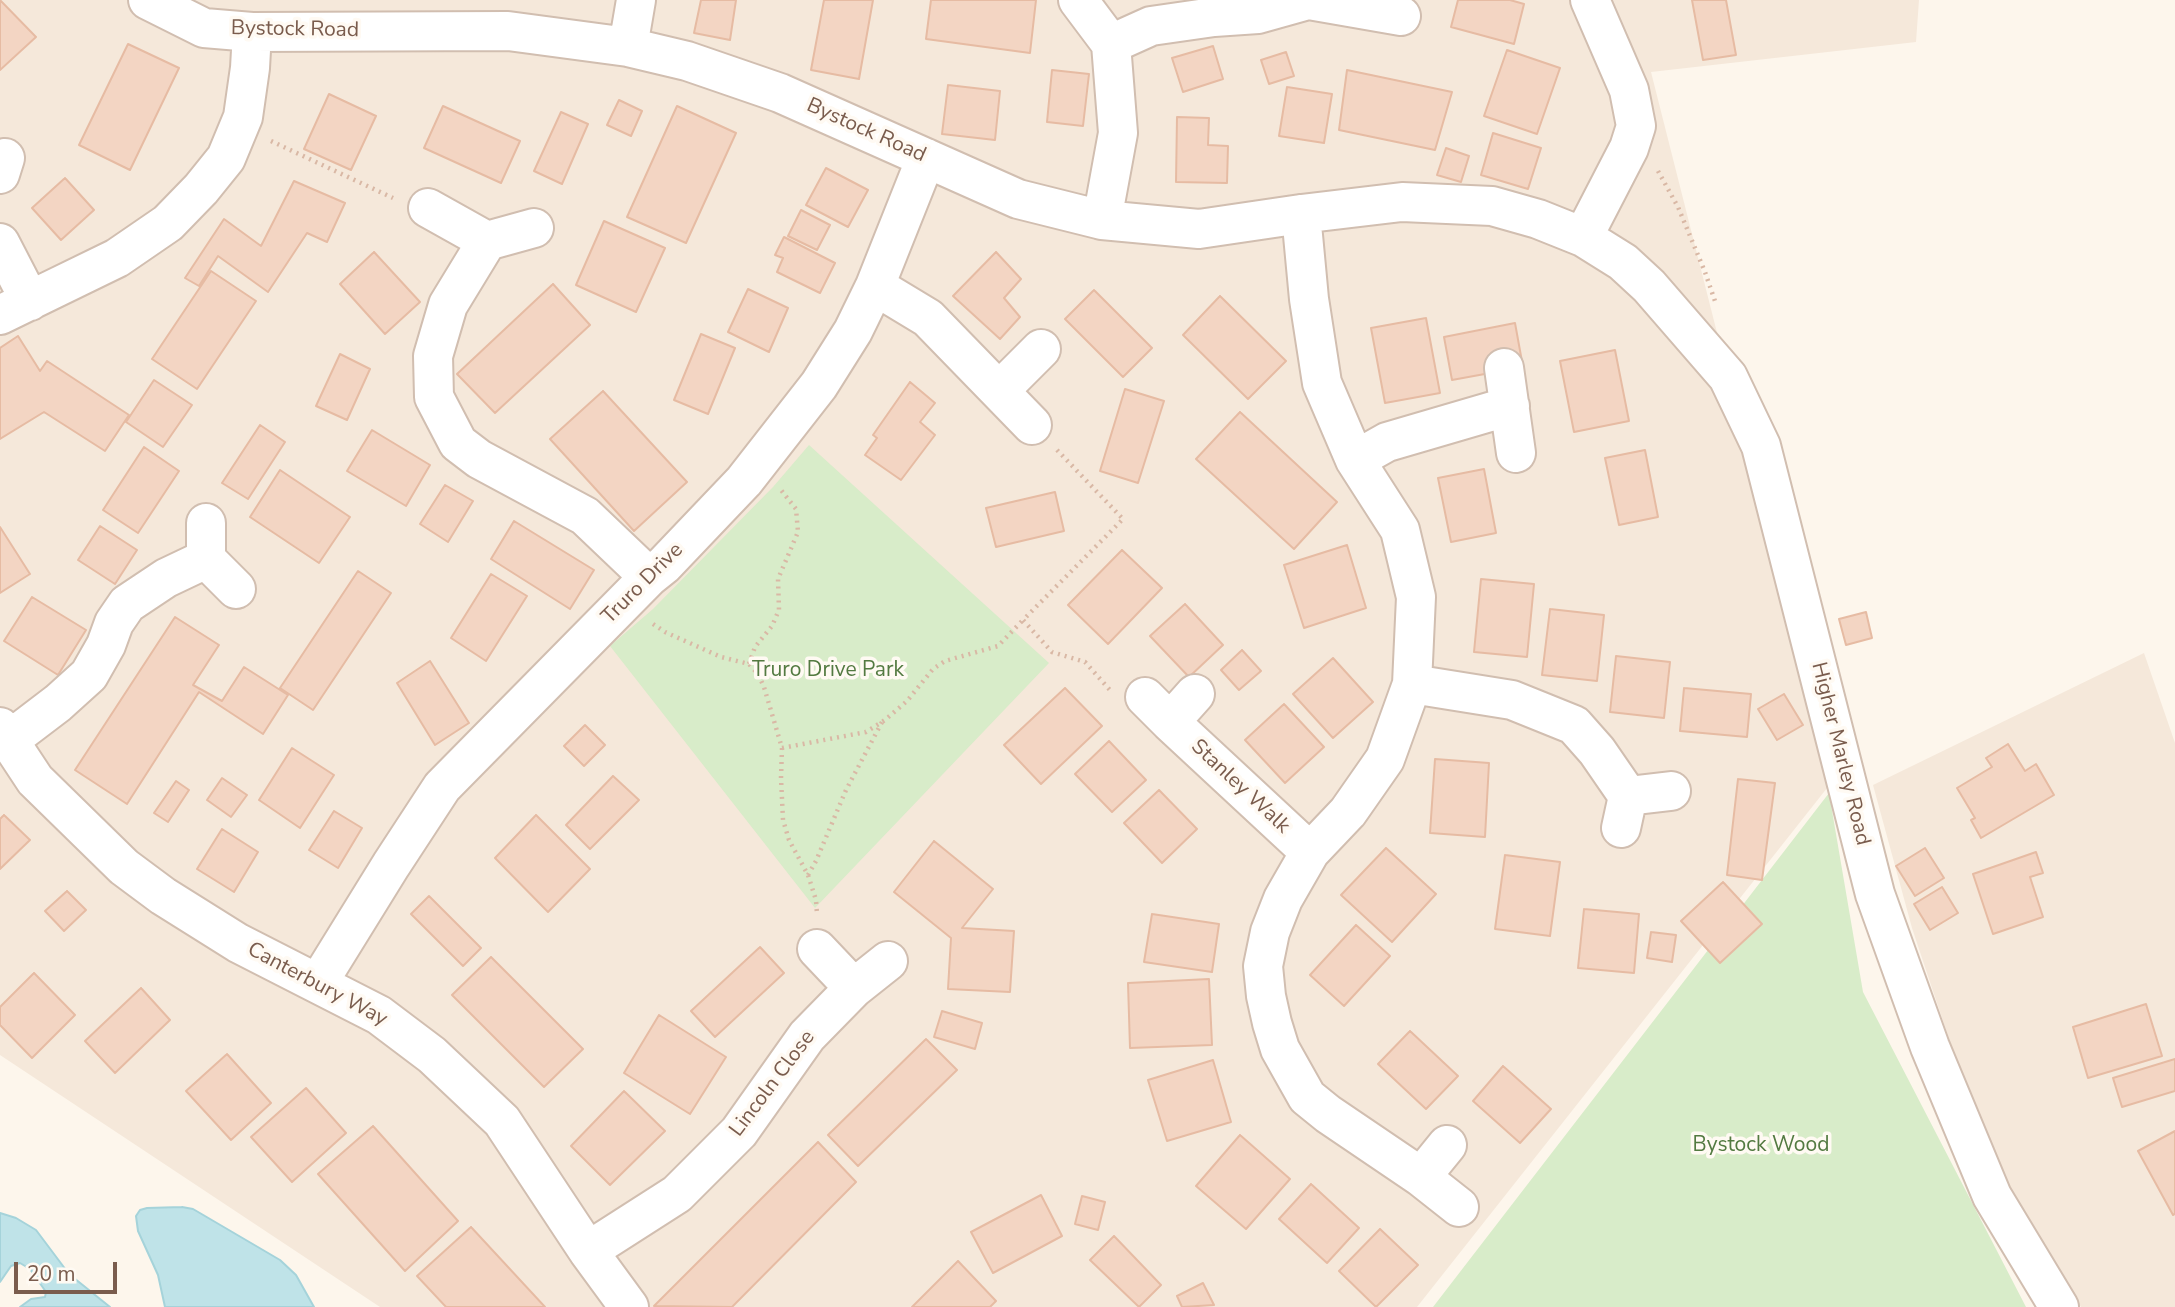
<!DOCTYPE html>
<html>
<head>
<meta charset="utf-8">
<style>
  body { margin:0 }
  #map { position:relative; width:2175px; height:1307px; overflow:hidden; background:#fdf6ec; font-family:"Nunito Sans",sans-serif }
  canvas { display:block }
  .scale { position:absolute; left:14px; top:1262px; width:103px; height:32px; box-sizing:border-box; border:4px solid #7a5c4d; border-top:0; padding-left:9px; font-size:21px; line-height:24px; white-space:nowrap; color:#7a5c4d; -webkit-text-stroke:5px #fffaf3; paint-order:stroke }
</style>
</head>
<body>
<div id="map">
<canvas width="2175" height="1307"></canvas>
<div class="scale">20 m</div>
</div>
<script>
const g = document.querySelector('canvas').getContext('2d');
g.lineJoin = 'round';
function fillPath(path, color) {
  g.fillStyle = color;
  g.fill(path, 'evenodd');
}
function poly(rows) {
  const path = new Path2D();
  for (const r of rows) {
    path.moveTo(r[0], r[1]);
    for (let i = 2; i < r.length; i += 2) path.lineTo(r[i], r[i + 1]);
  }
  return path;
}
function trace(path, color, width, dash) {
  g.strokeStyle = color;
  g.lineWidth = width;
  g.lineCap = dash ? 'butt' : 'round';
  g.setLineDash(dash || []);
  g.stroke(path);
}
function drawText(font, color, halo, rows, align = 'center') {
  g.font = font + ' "Nunito Sans",sans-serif';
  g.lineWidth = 7;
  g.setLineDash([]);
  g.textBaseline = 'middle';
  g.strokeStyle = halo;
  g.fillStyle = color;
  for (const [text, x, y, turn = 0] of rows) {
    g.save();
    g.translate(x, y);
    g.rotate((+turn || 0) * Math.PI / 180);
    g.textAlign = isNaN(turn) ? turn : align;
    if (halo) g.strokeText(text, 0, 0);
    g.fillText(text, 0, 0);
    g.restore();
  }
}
fillPath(poly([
  [0,0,1919,0,1916,42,1651,72,1831,783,1417,1307,380,1307,0,1055],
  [2144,653,2175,743,2175,1307,2081,1307,2016,1202,1963,1081,1912,928,1873,785]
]), '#f5e8da');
fillPath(poly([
  [809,445,1049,663,815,908,610,646,653,609,773,487],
  [1829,793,1863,992,2026,1307,1433,1307]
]), '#d8ecc9');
const water = poly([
  [182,1207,193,1209,280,1260,296,1275,314,1307,165,1307,158,1275,138,1231,136,1216,140,1210,147,1208,182,1207],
  [0,1213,16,1218,36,1230,69,1274,110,1307,20,1307,31,1299,45,1297,46,1292,30,1269,20,1263,11,1266,0,1282,0,1213]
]);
fillPath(water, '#bfe3e8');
trace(water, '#a5d3da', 2);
const building = poly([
  [0,0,36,37,0,70,0,0],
  [701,0,736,0,730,40,694,33,701,0],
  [824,0,873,0,859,79,811,70,824,0],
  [931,0,1036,0,1030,53,926,39,931,0],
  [1458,0,1510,0,1524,4,1514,44,1451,27,1458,0],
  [1692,0,1726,0,1736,55,1703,60,1692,0],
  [128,44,179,68,130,170,79,145,128,44],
  [1213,46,1223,79,1183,92,1172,58,1213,46],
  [1507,50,1560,68,1537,134,1484,116,1507,50],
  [1286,52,1294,76,1269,84,1261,60,1286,52],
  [1052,70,1089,74,1083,126,1047,122,1052,70],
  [1347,70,1452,92,1435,150,1339,130,1347,70],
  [948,85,1000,91,995,140,942,134,948,85],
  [1287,87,1332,94,1324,143,1279,136,1287,87],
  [329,94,376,116,351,170,304,149,329,94],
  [619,100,642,111,631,136,607,125,619,100],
  [443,106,520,141,501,183,424,148,443,106],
  [677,106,736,133,686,243,627,217,677,106],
  [561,112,588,124,562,184,534,171,561,112],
  [1177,117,1209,118,1208,145,1228,146,1227,183,1176,182,1177,117],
  [1493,133,1541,148,1528,189,1481,175,1493,133],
  [1446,148,1469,156,1461,182,1437,175,1446,148],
  [826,168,868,190,848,227,806,205,826,168],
  [65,178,94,210,61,240,32,208,65,178],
  [294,181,345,203,327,242,307,233,268,292,218,256,199,286,185,278,224,219,261,246,294,181],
  [801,210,830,225,817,250,788,236,801,210],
  [604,221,665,248,636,312,576,285,604,221],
  [784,237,835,263,820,293,777,272,783,258,775,255,784,237],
  [374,252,420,302,385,334,340,284,374,252],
  [996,252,1021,279,1004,298,1020,317,1000,339,953,296,996,252],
  [211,271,256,301,197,389,152,359,211,271],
  [553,284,590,325,495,413,457,374,553,284],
  [748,289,788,308,769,352,728,332,748,289],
  [1094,290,1152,348,1123,377,1065,319,1094,290],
  [1220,296,1286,361,1248,399,1183,335,1220,296],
  [1426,318,1440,393,1385,403,1371,328,1426,318],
  [1515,323,1523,367,1452,380,1444,337,1515,323],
  [701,334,735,348,708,414,674,400,701,334],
  [18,336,40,371,47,361,129,415,105,451,44,412,0,439,0,348,18,336],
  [1615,350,1629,421,1574,432,1560,361,1615,350],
  [340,354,370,369,347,420,316,406,340,354],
  [154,380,192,405,163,447,126,422,154,380],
  [910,382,935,403,920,422,935,435,901,480,865,455,877,438,873,435,910,382],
  [1125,389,1164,401,1138,483,1100,471,1125,389],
  [603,391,687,482,634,531,550,439,603,391],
  [1240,412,1337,502,1294,549,1196,459,1240,412],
  [260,425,285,442,248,499,222,483,260,425],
  [372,430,430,465,406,506,347,471,372,430],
  [144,447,179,471,138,533,103,510,144,447],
  [1645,450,1658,517,1619,525,1605,458,1645,450],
  [1484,469,1496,533,1451,542,1438,478,1484,469],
  [280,470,350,517,319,563,250,517,280,470],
  [445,485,473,501,448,542,420,524,445,485],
  [1055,492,1064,531,996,547,986,508,1055,492],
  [514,521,594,570,570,609,491,559,514,521],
  [100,526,137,550,115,584,78,560,100,526],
  [0,527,30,574,0,593,0,527],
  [1347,545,1366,608,1304,628,1284,565,1347,545],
  [1122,550,1162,588,1108,644,1068,605,1122,550],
  [358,571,391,593,313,710,280,688,358,571],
  [491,574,527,596,486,661,451,638,491,574],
  [1481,579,1534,584,1527,657,1474,652,1481,579],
  [32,597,86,630,58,675,4,641,32,597],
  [1185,604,1223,645,1189,677,1150,636,1185,604],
  [1550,609,1604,615,1597,681,1542,675,1550,609],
  [1866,612,1872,638,1846,645,1839,619,1866,612],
  [175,617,219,645,193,685,222,701,244,667,288,695,263,734,199,692,127,804,75,770,175,617],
  [1242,650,1261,671,1239,690,1221,670,1242,650],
  [1616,656,1670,662,1664,718,1610,712,1616,656],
  [1333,658,1373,702,1333,738,1293,694,1333,658],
  [430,661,469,723,435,745,397,683,430,661],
  [1065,688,1102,726,1041,784,1004,745,1065,688],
  [1684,688,1751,694,1747,737,1680,731,1684,688],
  [1784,694,1803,725,1777,740,1758,709,1784,694],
  [1284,704,1324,747,1285,783,1245,740,1284,704],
  [585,725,605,745,584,766,564,746,585,725],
  [1109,741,1146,780,1112,812,1075,774,1109,741],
  [2008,744,2025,771,2036,764,2054,795,1981,838,1971,820,1975,818,1957,788,1992,767,1986,758,2008,744],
  [292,748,334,775,300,828,259,800,292,748],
  [1435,759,1489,763,1485,837,1430,833,1435,759],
  [613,776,639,800,590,849,566,825,613,776],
  [222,778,247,795,231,817,207,800,222,778],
  [1738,779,1775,783,1762,880,1727,875,1738,779],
  [176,781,189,790,168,822,154,813,176,781],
  [1159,790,1197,829,1162,863,1124,823,1159,790],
  [334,811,362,828,338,868,309,850,334,811],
  [4,815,30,840,0,869,0,819,4,815],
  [536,815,590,869,548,912,495,858,536,815],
  [222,829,258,852,234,892,197,869,222,829],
  [934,841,993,889,962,928,1014,931,1010,992,948,989,951,938,894,892,934,841],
  [1386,848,1436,894,1392,942,1341,895,1386,848],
  [1925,848,1944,878,1915,896,1896,866,1925,848],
  [2036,852,2043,873,2030,877,2043,917,1993,934,1973,874,2036,852],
  [1505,855,1560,862,1550,936,1495,929,1505,855],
  [1723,882,1762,924,1720,963,1681,921,1723,882],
  [1942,887,1958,913,1930,930,1914,904,1942,887],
  [67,891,86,910,64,931,45,911,67,891],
  [429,896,481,948,463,966,411,914,429,896],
  [1584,909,1639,914,1634,973,1578,968,1584,909],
  [1152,914,1219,924,1212,972,1144,962,1152,914],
  [1356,925,1390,956,1344,1006,1310,975,1356,925],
  [1651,932,1676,935,1672,962,1647,958,1651,932],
  [760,947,784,973,715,1037,691,1011,760,947],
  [491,957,583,1049,544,1087,452,995,491,957],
  [34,973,75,1015,32,1058,0,1025,0,1007,34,973],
  [1209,979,1212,1045,1130,1048,1128,983,1209,979],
  [141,988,170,1020,115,1073,85,1041,141,988],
  [2146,1004,2162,1056,2088,1078,2073,1027,2146,1004],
  [942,1011,982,1023,975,1049,934,1037,942,1011],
  [659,1015,726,1057,690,1114,624,1073,659,1015],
  [1410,1031,1458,1076,1426,1109,1378,1064,1410,1031],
  [926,1039,957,1070,858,1166,828,1135,926,1039],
  [227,1054,271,1103,231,1140,186,1091,227,1054],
  [2175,1059,2175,1091,2122,1107,2113,1078,2175,1059],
  [1213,1060,1231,1122,1167,1141,1148,1080,1213,1060],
  [1503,1066,1551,1109,1520,1143,1473,1101,1503,1066],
  [306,1088,346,1133,292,1182,251,1137,306,1088],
  [624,1091,665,1131,610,1185,571,1146,624,1091],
  [373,1126,458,1221,405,1271,318,1174,373,1126],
  [2175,1131,2175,1214,2173,1215,2138,1151,2175,1131],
  [1240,1135,1290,1179,1246,1229,1196,1186,1240,1135],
  [818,1142,856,1182,732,1307,654,1306,818,1142],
  [1311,1184,1359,1228,1327,1263,1279,1219,1311,1184],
  [1041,1195,1062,1236,993,1273,971,1232,1041,1195],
  [1082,1196,1105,1202,1098,1230,1075,1224,1082,1196],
  [471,1227,545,1307,446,1307,417,1276,471,1227],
  [1380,1229,1418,1265,1376,1307,1339,1271,1380,1229],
  [1114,1236,1161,1285,1139,1307,1090,1260,1114,1236],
  [958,1261,996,1301,990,1307,912,1307,958,1261],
  [1203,1283,1214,1305,1182,1307,1177,1296,1203,1283]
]);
fillPath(building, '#f3d5c3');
trace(building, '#e6bba3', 2);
const minor = poly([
  [148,0,204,28,252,32,508,31,628,47,687,61,780,93,1018,199,1102,220,1199,229,1301,214,1402,202,1492,206,1538,219,1583,237,1623,262,1649,286,1728,377,1761,446,1875,894,1930,1047,1992,1196,2059,1307],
  [1078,0,1111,44,1118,133,1102,220],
  [1309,0,1401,16],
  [1111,44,1151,26,1214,17,1258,14,1308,0],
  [628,47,636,0],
  [0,174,5,158],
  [428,208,487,241,534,228],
  [1301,214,1309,299,1322,383,1355,460,1400,530,1416,597,1412,684,1385,759,1348,812,1310,852,1283,899,1270,932,1263,966,1266,996,1272,1023,1280,1049,1307,1097,1328,1114,1421,1177,1459,1207],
  [1583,237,1629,148,1636,126,1629,90,1590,0],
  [487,241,448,305,433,356,434,397,458,443,479,459,585,516,649,577],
  [0,243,30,301],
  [875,286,928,318,1032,425],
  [0,315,117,258,168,223,201,189,226,158,243,117,250,68,252,32],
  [1504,368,1516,453],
  [1000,390,1041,349],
  [1355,460,1387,442,1510,406],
  [206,523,206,559,236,589],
  [1412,684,1512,700,1574,725,1597,751,1628,796],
  [1145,697,1170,722,1310,852],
  [1170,722,1195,694],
  [0,727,35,780,124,867,163,896,238,943,379,1015,432,1055,502,1121,588,1251,629,1307],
  [8,741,58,703,89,675,106,645,114,623,127,604,166,578,206,559],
  [1621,828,1628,796,1671,791],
  [817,949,854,988,888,961],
  [318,983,391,865,442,787,649,577,664,565,744,481,819,385,853,331,875,286,926,158],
  [1421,1177,1447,1145],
  [588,1251,677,1194,739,1132,807,1036,854,988]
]);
trace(minor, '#d1beb0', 42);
trace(poly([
  [271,141,393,198],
  [1658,171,1678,207,1705,272,1716,304],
  [1057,450,1123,519,1023,620,1052,652,1085,662,1110,690],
  [653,624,665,632,721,657,749,664,758,674,764,687,782,748,781,778,783,820,789,840,808,875,816,900,817,914],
  [749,664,755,647,772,626,779,610,778,579,798,532,796,509,781,490],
  [782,748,866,732,885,720,907,701,933,669,945,661,998,646,1023,620],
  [808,875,816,861,846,790,882,722]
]), '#d9b8a5', 4.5, [2, 5]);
trace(minor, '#fff', 38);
drawText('21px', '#7a5c4d', '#fffaf3', [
  ["Bystock Road",295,30,1],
  ["Bystock Road",866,131,24],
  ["Truro Drive",643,584,-45],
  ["Higher Marley Road",1840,754,76],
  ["Stanley Walk",1240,787,43],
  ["Canterbury Way",317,985,28],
  ["Lincoln Close",773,1084,-53]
]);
drawText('21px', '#537a41', '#fffaf3', [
  ["Truro Drive Park",828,671],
  ["Bystock Wood",1761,1146]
]);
</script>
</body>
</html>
